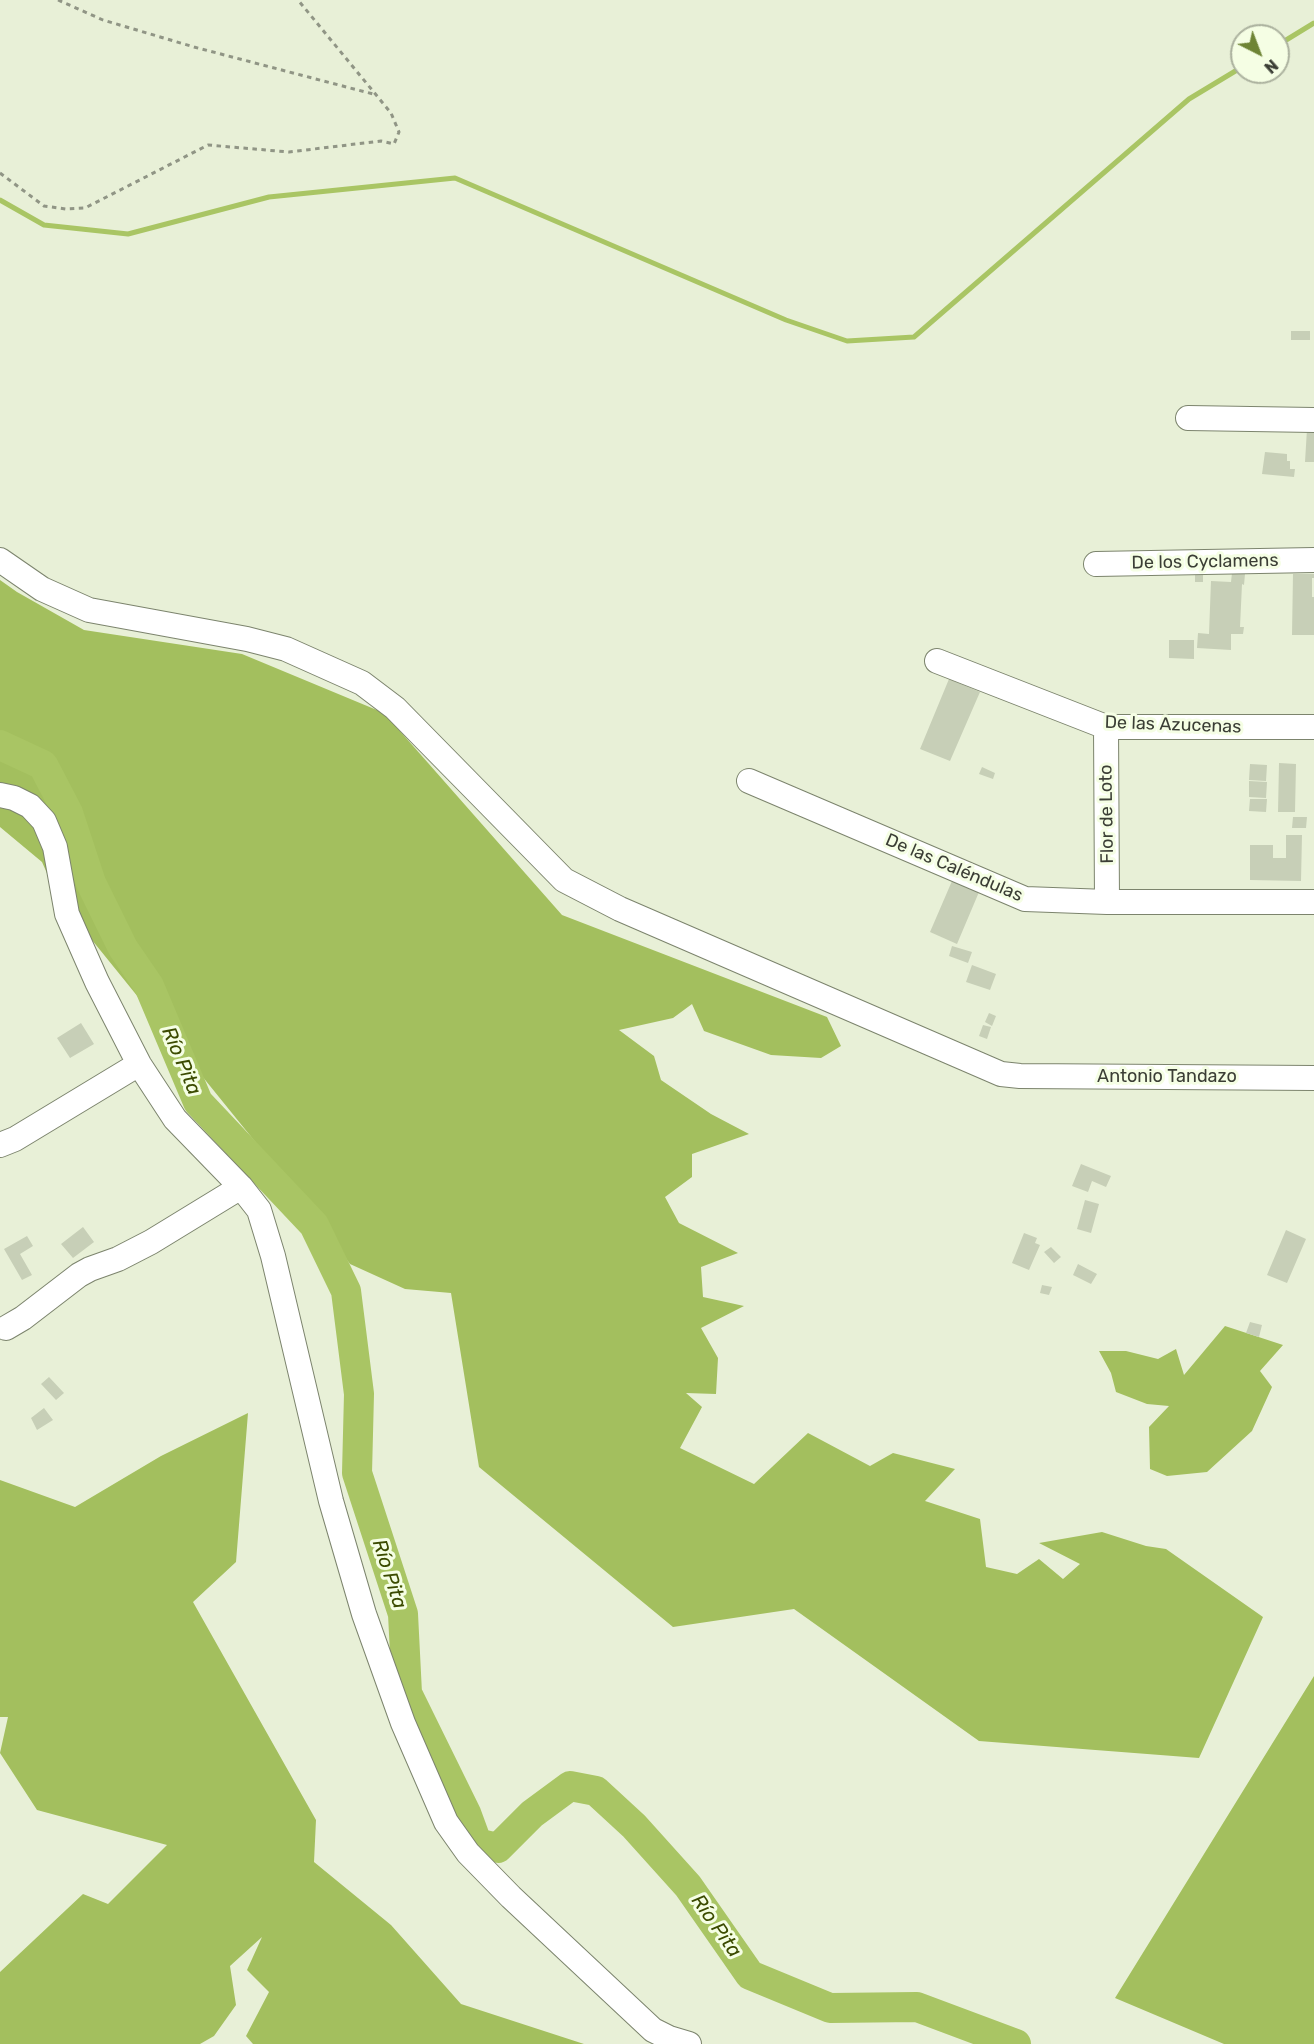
<!DOCTYPE html>
<html>
<head>
<meta charset="utf-8">
<style>
  body { margin:0 }
  #map { position:relative; width:1314px; height:2044px; overflow:hidden; background:#e8f0d7; font-family:Rubik,sans-serif }
  canvas { display:block }
  .north { position:absolute; left:1230px; top:24px; width:60px; height:60px; box-sizing:border-box; background:#f5fee4; border:2px solid #abb19e; border-radius:50%; rotate:138deg; font-size:16px; font-weight:700; line-height:24px; text-align:center; color:#3b3e35 }
  .north::after { content:''; display:block; margin:auto; width:21px; height:27px; background:#6e8435; clip-path:polygon(50% 0,100% 100%,50% 72%,0 100%) }
</style>
</head>
<body>
<div id="map">
<canvas width="1314" height="2044"></canvas>
<div class="north">N</div>
</div>
<script>
const g = document.querySelector('canvas').getContext('2d');
g.lineJoin = 'round';
function fillPath(path, color) {
  g.fillStyle = color;
  g.fill(path, 'evenodd');
}
function poly(rows) {
  const path = new Path2D();
  for (const r of rows) {
    path.moveTo(r[0], r[1]);
    for (let i = 2; i < r.length; i += 2) path.lineTo(r[i], r[i + 1]);
  }
  return path;
}
function trace(path, color, width, dash) {
  g.strokeStyle = color;
  g.lineWidth = width;
  g.lineCap = dash ? 'butt' : 'round';
  g.setLineDash(dash || []);
  g.stroke(path);
}
function drawText(font, color, halo, rows, align = 'center') {
  g.font = font + ' Rubik,sans-serif';
  g.lineWidth = 6;
  g.setLineDash([]);
  g.textBaseline = 'middle';
  g.strokeStyle = halo;
  g.fillStyle = color;
  for (const [text, x, y, turn = 0] of rows) {
    g.save();
    g.translate(x, y);
    g.rotate((+turn || 0) * Math.PI / 180);
    g.textAlign = isNaN(turn) ? turn : align;
    if (halo) g.strokeText(text, 0, 0);
    g.fillText(text, 0, 0);
    g.restore();
  }
}
fillPath(poly([
  [0,580,17,592,84,630,242,654,384,713,562,915,827,1017,841,1046,821,1058,771,1055,704,1031,692,1004,673,1018,619,1030,654,1056,661,1080,711,1114,749,1134,692,1154,692,1177,665,1197,679,1223,738,1253,701,1267,703,1297,744,1306,701,1328,718,1358,716,1394,686,1393,702,1407,680,1448,754,1484,808,1433,870,1466,893,1453,955,1469,925,1501,980,1519,986,1567,1017,1574,1039,1559,1063,1579,1080,1564,1039,1543,1102,1532,1146,1546,1166,1549,1263,1617,1199,1758,979,1741,794,1609,673,1627,479,1467,451,1293,405,1289,350,1264,316,1217,58,898,42,862,0,827],
  [1225,1326,1283,1345,1260,1371,1272,1387,1252,1431,1207,1472,1167,1476,1150,1469,1149,1427,1169,1406,1147,1404,1116,1392,1111,1373,1099,1351,1126,1351,1158,1359,1176,1349,1184,1375],
  [248,1413,236,1562,193,1602,316,1820,314,1862,391,1925,461,2004,584,2044,253,2044,246,2036,269,1992,247,1970,262,1937,230,1966,236,2005,214,2036,200,2044,0,2044,0,1972,83,1894,108,1904,167,1845,37,1810,0,1753,8,1717,0,1717,0,1480,75,1507,161,1456],
  [1314,1676,1314,2044,1224,2044,1115,1998]
]), '#a3bf5e');
trace(poly([
  [1278,45,1314,23],
  [0,200,44,225,128,234,269,197,455,178,786,320,847,341,914,337,1189,99,1242,67]
]), '#a9c564', 5);
trace(poly([
  [0,745,43,765,68,813,91,883,123,948,149,986,198,1102,314,1225,346,1291,359,1394,357,1473,403,1614,407,1693,466,1813,477,1843,498,1848,532,1814,570,1786,596,1791,634,1826,688,1886,750,1975,830,2008,917,2007,1016,2044]
]), '#a9c564', 30);
fillPath(poly([
  [1291,331,1310,331,1310,340,1291,340],
  [1307,429,1314,429,1314,462,1305,462],
  [1265,452,1287,454,1287,461,1290,461,1290,469,1295,469,1294,477,1262,474],
  [1195,571,1203,571,1203,582,1195,582],
  [1232,573,1245,574,1244,585,1242,584,1240,627,1244,627,1243,634,1231,634,1231,650,1197,648,1198,633,1209,634,1211,581,1231,582],
  [1293,574,1314,574,1314,578,1312,578,1312,597,1314,597,1314,635,1292,635],
  [1169,640,1194,640,1194,659,1169,658],
  [949,679,980,692,950,761,920,749],
  [1279,763,1296,764,1295,812,1278,812],
  [1250,764,1267,765,1266,781,1249,780],
  [982,767,995,773,993,779,979,774],
  [1249,781,1267,782,1266,798,1249,797],
  [1250,799,1267,799,1266,812,1249,811],
  [1293,817,1307,817,1306,828,1292,828],
  [1286,835,1302,835,1301,881,1250,880,1250,845,1273,845,1273,858,1286,858],
  [952,881,979,892,957,944,930,932],
  [952,946,972,952,968,963,949,956],
  [972,965,996,974,990,990,966,982],
  [989,1013,996,1016,992,1026,985,1022],
  [81,1023,94,1044,70,1058,57,1038],
  [983,1025,991,1027,987,1039,979,1036],
  [1081,1164,1111,1176,1106,1187,1092,1181,1088,1192,1072,1186],
  [1085,1200,1099,1204,1091,1233,1077,1229],
  [83,1227,94,1242,73,1258,61,1244],
  [1286,1230,1306,1239,1287,1283,1267,1275],
  [1024,1233,1037,1238,1035,1243,1040,1245,1029,1270,1012,1263],
  [27,1236,33,1246,20,1254,32,1275,22,1280,4,1249],
  [1051,1247,1061,1257,1054,1263,1044,1252],
  [1078,1264,1097,1274,1091,1284,1073,1275],
  [1042,1285,1052,1287,1049,1295,1040,1293],
  [1250,1322,1262,1325,1259,1337,1246,1333],
  [49,1377,64,1393,56,1400,41,1384],
  [44,1408,53,1420,37,1430,31,1418]
]), '#c7cfb7');
const minor = poly([
  [1188,418,1314,420],
  [0,560,42,589,89,610,247,639,286,649,362,683,395,708,564,880,620,909,1001,1074,1020,1076,1314,1078],
  [1096,564,1314,560],
  [937,661,1106,727,1314,727],
  [1106,727,1107,902],
  [749,781,1025,899,1107,902,1314,902],
  [0,795,14,798,30,806,44,821,55,847,67,914,97,982,139,1064,175,1119,241,1187,259,1210,273,1256,331,1501,364,1614,403,1723,446,1822,468,1853,511,1897,653,2030,669,2038,689,2044],
  [0,1145,15,1139,139,1064],
  [6,1328,23,1318,79,1275,90,1269,118,1259,151,1242,241,1187]
]);
trace(minor, '#7c846d', 26);
trace(poly([
  [58,0,103,20,194,47,373,94],
  [0,173,44,206,66,209,85,208,208,145,289,152,381,141,394,144,399,132,391,113,298,0]
]), '#909585', 3, [4.5, 4.5]);
trace(minor, '#fff', 24);
drawText('18px', '#3b3e35', '#f5fee4', [
  ["De los Cyclamens",1205,562,-1],
  ["De las Azucenas",1173,725,2],
  ["Flor de Loto",1107,814,-91],
  ["De las Caléndulas",954,868,23],
  ["Antonio Tandazo",1167,1077]
]);
drawText('italic 20px', '#3b4b00', '#f5fee4', [
  ["Río Pita",181,1061,67],
  ["Río Pita",389,1574,72],
  ["Río Pita",716,1926,55]
]);
</script>
</body>
</html>
